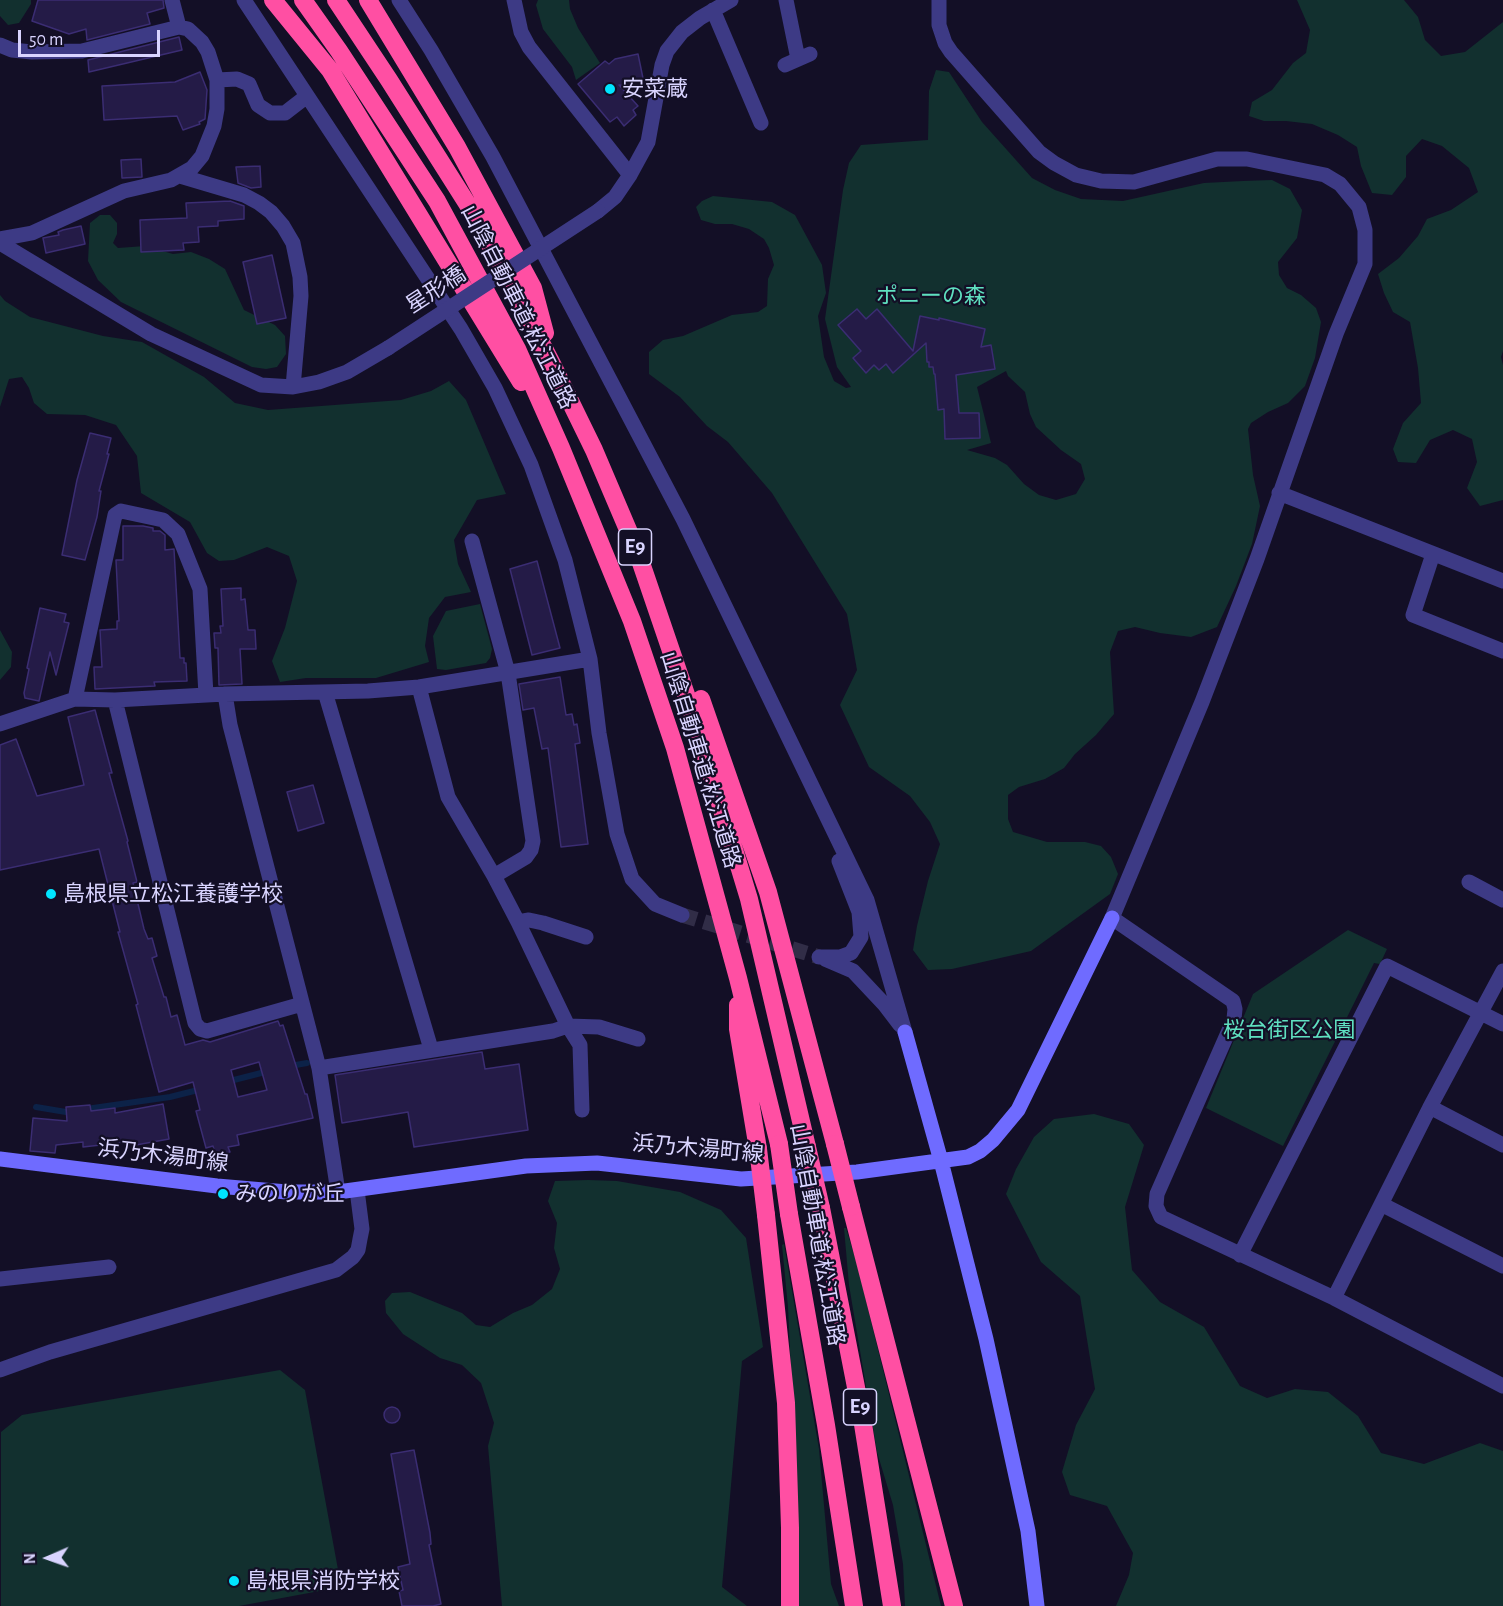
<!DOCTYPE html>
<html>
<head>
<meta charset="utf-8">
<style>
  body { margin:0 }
  #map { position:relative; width:1503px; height:1606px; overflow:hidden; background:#130f26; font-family:"Alegreya Sans",sans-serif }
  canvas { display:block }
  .north { position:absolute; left:18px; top:1528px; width:60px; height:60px; -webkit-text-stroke:4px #130f26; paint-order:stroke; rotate:268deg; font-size:16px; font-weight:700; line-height:24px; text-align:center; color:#d9d4ff }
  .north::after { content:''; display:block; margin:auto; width:21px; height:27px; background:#d9d4ff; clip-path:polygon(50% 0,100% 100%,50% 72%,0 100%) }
  .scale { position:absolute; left:18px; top:30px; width:142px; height:27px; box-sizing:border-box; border:3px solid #d9d4ff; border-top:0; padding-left:8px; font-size:18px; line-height:21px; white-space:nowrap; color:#d9d4ff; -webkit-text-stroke:4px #130f26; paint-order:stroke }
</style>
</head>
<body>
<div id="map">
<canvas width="1503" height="1606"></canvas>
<div class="north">N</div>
<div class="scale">50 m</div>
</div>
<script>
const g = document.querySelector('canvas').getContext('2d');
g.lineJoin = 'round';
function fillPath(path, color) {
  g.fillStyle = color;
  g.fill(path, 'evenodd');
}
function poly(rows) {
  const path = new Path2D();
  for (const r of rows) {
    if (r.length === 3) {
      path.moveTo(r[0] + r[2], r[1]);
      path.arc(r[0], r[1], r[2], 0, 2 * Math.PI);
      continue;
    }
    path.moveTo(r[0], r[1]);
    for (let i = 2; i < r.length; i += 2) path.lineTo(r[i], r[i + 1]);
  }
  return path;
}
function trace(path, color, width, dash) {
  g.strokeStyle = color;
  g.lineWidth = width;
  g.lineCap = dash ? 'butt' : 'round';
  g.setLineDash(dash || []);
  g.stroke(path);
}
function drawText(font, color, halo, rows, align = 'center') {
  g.font = font + ' "Alegreya Sans","Noto Sans JP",sans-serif';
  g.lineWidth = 4.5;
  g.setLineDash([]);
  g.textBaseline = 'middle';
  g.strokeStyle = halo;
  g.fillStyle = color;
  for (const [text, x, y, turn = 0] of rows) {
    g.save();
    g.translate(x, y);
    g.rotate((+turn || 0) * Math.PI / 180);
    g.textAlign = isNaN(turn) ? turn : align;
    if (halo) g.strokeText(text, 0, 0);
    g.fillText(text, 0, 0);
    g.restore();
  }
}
fillPath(poly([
  [0,0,31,0,31,4,19,23,8,25,0,16],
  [538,0,569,0,570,9,578,28,600,63,576,80,572,67,543,29,536,5],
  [1297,0,1404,0,1418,17,1425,40,1441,56,1465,52,1503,22,1503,351,1501,357,1503,365,1503,500,1480,506,1467,488,1477,462,1472,439,1453,430,1430,440,1416,463,1398,462,1393,449,1403,423,1421,403,1418,368,1410,322,1393,312,1384,293,1378,274,1399,258,1418,236,1427,219,1451,210,1478,192,1469,168,1442,146,1422,139,1406,156,1406,177,1392,195,1372,193,1361,166,1357,147,1338,135,1312,124,1286,121,1264,121,1249,116,1252,102,1272,90,1293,63,1306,53,1310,30],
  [936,70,949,72,982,122,1032,178,1055,190,1081,199,1123,201,1204,183,1243,181,1272,180,1290,189,1302,210,1297,238,1278,262,1279,275,1287,288,1301,295,1316,308,1321,322,1315,358,1305,386,1288,403,1268,412,1251,423,1248,429,1253,475,1260,506,1252,544,1236,586,1217,627,1191,637,1160,633,1135,627,1118,631,1110,652,1114,714,1096,735,1075,754,1064,768,1045,779,1019,787,1008,795,1008,819,1013,832,1047,842,1085,842,1101,846,1111,857,1118,874,1110,894,1031,951,952,969,928,970,913,950,917,926,928,881,940,844,930,822,910,796,869,767,840,705,857,670,847,614,772,493,728,442,707,426,680,397,649,374,649,352,663,340,683,336,732,315,758,312,767,306,768,279,774,265,769,248,764,239,749,229,732,224,715,224,701,220,696,207,702,201,713,196,772,202,795,215,822,265,826,293,818,316,824,357,834,381,846,388,851,387,837,367,825,319,843,190,849,163,861,145,928,140,929,91],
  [1006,371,1008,376,1025,392,1030,414,1036,427,1061,450,1081,464,1085,479,1076,494,1056,500,1039,495,1024,484,1007,465,995,458,967,450,991,443,977,387],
  [100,215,110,215,117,223,117,234,113,243,118,248,145,246,173,254,191,252,209,259,225,269,244,310,275,325,285,336,286,354,277,367,266,369,252,367,121,302,98,280,88,261,90,223],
  [0,295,5,301,30,317,103,336,142,342,204,377,235,403,268,410,401,400,431,391,449,381,466,400,506,494,477,500,454,540,458,564,471,592,445,597,429,618,425,646,429,662,376,678,306,678,280,682,272,661,285,628,297,581,289,556,267,547,234,560,219,561,207,553,190,522,141,493,137,456,116,425,85,415,47,414,34,403,29,388,22,377,9,379,0,407],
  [480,604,492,649,490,658,486,663,446,670,437,669,433,636,446,611],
  [0,630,12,652,11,667,0,680],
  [1348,930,1387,949,1380,964,1374,963,1283,1146,1206,1108,1253,994],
  [1094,1114,1129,1124,1144,1145,1125,1207,1132,1270,1160,1302,1204,1327,1240,1386,1267,1398,1295,1389,1328,1392,1358,1416,1381,1453,1424,1464,1480,1443,1503,1451,1503,1606,1116,1606,1129,1575,1133,1553,1107,1506,1070,1495,1062,1472,1076,1425,1095,1389,1080,1296,1041,1262,1006,1194,1016,1169,1034,1137,1054,1119],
  [588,1180,617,1181,680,1192,721,1210,746,1238,763,1347,742,1361,722,1587,747,1606,502,1606,488,1446,494,1423,481,1383,462,1365,440,1358,403,1334,386,1313,385,1301,392,1293,410,1292,462,1313,476,1325,490,1327,513,1313,532,1305,552,1289,560,1269,554,1248,557,1223,548,1201,555,1181],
  [844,1228,846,1228,857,1264,941,1606,905,1606,903,1564,893,1505,877,1452,849,1285],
  [784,1244,819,1449,831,1584,839,1606,798,1606,798,1523,788,1307,782,1245],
  [280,1370,305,1390,339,1575,325,1590,239,1606,1,1606,1,1432,22,1415]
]), '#12302f');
trace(poly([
  [290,1066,307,1063],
  [226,1082,269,1071],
  [36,1107,66,1112],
  [93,1108,170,1097,202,1089]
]), '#0c2248', 6);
const building = poly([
  [38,0,163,0,164,8,147,13,150,24,87,40,86,29,69,34,32,21,38,0],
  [179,37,182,50,89,72,88,60,179,37],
  [638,54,645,88,619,85,638,106,633,110,636,115,624,126,617,117,610,122,578,84,605,61,609,64,615,59,638,54],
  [200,72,207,90,205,119,199,122,200,124,183,130,177,116,104,120,102,86,175,82,200,72],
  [141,159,142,177,122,178,121,160,141,159],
  [260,166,261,187,251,188,238,183,236,167,260,166],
  [230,201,244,206,244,219,218,221,218,226,198,227,199,242,183,243,184,250,141,252,140,220,187,218,186,203,230,201],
  [81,226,85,244,46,253,43,238,59,235,58,232,63,230,81,226],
  [272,255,286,318,257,324,243,262,272,255],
  [857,309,866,319,877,309,913,351,920,316,939,320,939,318,985,329,981,347,991,345,995,369,956,375,959,413,979,413,980,438,945,439,944,409,938,410,935,374,934,374,933,367,929,367,929,362,927,362,926,343,893,373,886,364,879,370,874,365,866,373,853,358,861,351,838,325,857,309],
  [90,433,111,438,107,454,109,454,99,491,101,491,97,517,85,560,62,555,77,480,90,433],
  [123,526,143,526,153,528,153,531,160,531,165,535,165,550,174,549,180,658,184,658,184,663,186,663,187,681,154,682,155,686,95,689,94,667,102,667,100,630,117,629,117,621,119,621,116,560,123,560,123,526],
  [537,561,560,648,532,655,510,569,537,561],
  [241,588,241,600,245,599,248,630,255,630,256,649,240,649,242,684,219,685,218,648,215,648,214,633,221,633,220,626,223,626,221,589,241,588],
  [40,608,66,614,64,622,69,623,56,675,50,652,39,701,25,698,24,693,29,669,27,668,40,608],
  [560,677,566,715,572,714,574,725,577,724,580,743,575,744,588,844,561,847,548,748,542,749,534,708,523,710,519,684,560,677],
  [95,710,112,773,109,773,128,841,127,842,137,882,133,883,144,929,148,939,152,938,157,956,152,958,164,997,166,997,171,1017,177,1015,185,1045,203,1040,210,1042,278,1021,280,1026,283,1025,305,1094,307,1094,313,1118,237,1135,239,1145,228,1147,230,1152,216,1156,213,1146,206,1148,196,1111,200,1110,193,1082,159,1092,136,1005,138,1004,118,932,120,932,99,849,0,870,0,745,16,739,37,796,84,785,68,717,95,710],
  [259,1062,267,1090,238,1097,231,1070,259,1062],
  [313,785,324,823,298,831,287,792,313,785],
  [482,1052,485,1069,519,1064,528,1130,414,1147,408,1112,342,1123,335,1075,482,1052],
  [163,1104,169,1139,136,1145,136,1141,83,1147,83,1142,56,1145,55,1153,30,1151,33,1118,67,1121,66,1107,90,1105,91,1111,115,1108,115,1113,163,1104],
  [392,1415,8],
  [414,1450,430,1533,431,1544,429,1545,441,1604,433,1606,402,1606,399,1591,403,1590,398,1567,410,1564,391,1454,414,1450]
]);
fillPath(building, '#241b47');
trace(building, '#3b2d73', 1.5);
trace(poly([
  [682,915,819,957]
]), '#312d47', 15, [15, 8]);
trace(poly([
  [172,0,179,27],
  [244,0,461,329,495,388,531,465,565,560,590,659,599,733,617,834,632,879,655,904,682,915],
  [399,0,431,50,493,157,683,519,867,900,905,1032],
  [514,0,521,32,529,47,630,175],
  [786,0,798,59],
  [939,0,939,25,945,43,951,52,1039,152,1054,163,1076,175,1101,181,1134,182,1217,159,1247,159,1325,175,1340,184,1359,207,1365,230,1365,264,1336,334,1257,559,1202,702,1112,918,1233,1001,1235,1009,1234,1019,1157,1194,1156,1206,1161,1217,1334,1298,1503,1386],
  [713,10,761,123],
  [0,45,12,50,32,52,82,51,179,27,188,29,202,42,208,52,217,80,237,79,249,84,258,105,270,113,285,113,307,96],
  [785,65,810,54],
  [180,176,244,195,259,203,271,212,283,226,293,243,300,277,301,296,293,387],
  [598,211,615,197,630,175,648,142,662,65,667,51,682,32,700,18,731,0],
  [0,239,32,233,124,191,171,180,192,168,202,156,214,126,217,109,217,80],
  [0,243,151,334,261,385,293,387,319,382,347,372,388,348],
  [1279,493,1503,581],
  [1433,554,1413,615,1503,651],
  [419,687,448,797,494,876,526,857,531,850,533,841,508,673,472,541],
  [325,692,431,1049],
  [225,694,230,725,319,1068,338,1192],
  [75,699,115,515,121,511,163,520,178,534,200,589,206,695],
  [115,700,195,1023,200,1029,207,1031,302,1004],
  [0,724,75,699,115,700,225,694,368,691,419,687,590,659],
  [1469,882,1503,900],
  [518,922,529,920,543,923,586,937],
  [819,957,840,957,851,953,861,937,859,912,839,861],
  [825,959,853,971,884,1004,900,1025],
  [568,1026,580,1045,582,1110],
  [568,1026,599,1027,638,1039],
  [319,1068,553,1031,568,1026,518,922,494,876],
  [1430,1107,1503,1145],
  [1383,1205,1503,1266],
  [1240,1255,1387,966,1503,1024],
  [0,1279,109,1267],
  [1334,1298,1430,1107,1503,971],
  [0,1370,50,1352,336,1270,353,1257,358,1250,360,1239,362,1229,357,1190]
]), '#3d3a85', 15);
trace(poly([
  [905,1032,941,1161,986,1339,1028,1531,1037,1606],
  [0,1159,217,1186,287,1192,338,1192,526,1166,597,1163,741,1179,857,1172,968,1157,980,1151,993,1140,1018,1110,1112,918]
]), '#6f6bff', 15);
trace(poly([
  [273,0,330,70,521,382],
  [303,0,339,51,437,201,517,349,561,448,632,621,675,748,738,978,779,1144],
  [336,0,389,80,475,216,551,362,594,450,637,551,696,724,749,899,807,1147],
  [368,0,457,147,533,288,545,333],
  [701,699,768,892,835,1144],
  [738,1005,738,1029,758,1149],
  [851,1207,954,1606],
  [821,1208,862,1418,892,1606],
  [789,1214,826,1425,854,1606],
  [766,1215,786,1403,790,1528,790,1606]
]), '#ff4fa3', 18);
trace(poly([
  [388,348,598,211]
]), '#3d3a85', 15);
trace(poly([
  [779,1144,789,1214],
  [835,1144,851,1207],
  [807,1147,821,1208],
  [758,1149,766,1215]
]), '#ff4fa3', 18);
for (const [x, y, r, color] of [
  [610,89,6,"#00e5ff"],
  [51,894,6,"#00e5ff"],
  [223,1194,6,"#00e5ff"],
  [234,1581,6,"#00e5ff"]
]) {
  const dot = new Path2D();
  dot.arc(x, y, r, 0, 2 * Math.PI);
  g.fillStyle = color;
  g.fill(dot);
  trace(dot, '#130f26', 2);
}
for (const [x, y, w] of [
  [635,547,33],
  [860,1407,33]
]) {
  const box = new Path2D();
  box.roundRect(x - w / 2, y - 18, w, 36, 4.5);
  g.fillStyle = '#130f26';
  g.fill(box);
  trace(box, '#d9d4ff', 1.5);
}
drawText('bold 21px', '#d9d4ff', null, [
  ["E9",635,547],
  ["E9",860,1407]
]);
drawText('22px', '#d9d4ff', '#130f26', [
  ["安菜蔵",622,89],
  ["島根県立松江養護学校",63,894],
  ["みのりが丘",235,1194],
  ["島根県消防学校",246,1581]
], 'left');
drawText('22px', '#d9d4ff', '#130f26', [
  ["星形橋",436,290,-33],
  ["山陰自動車道;松江道路",518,307,63],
  ["山陰自動車道;松江道路",700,760,73],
  ["浜乃木湯町線",698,1149,5],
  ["浜乃木湯町線",163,1156,7],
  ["山陰自動車道;松江道路",817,1235,80]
]);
drawText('22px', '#5fe0c0', '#130f26', [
  ["ポニーの森",931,296],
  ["桜台街区公園",1289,1030]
]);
</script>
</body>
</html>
